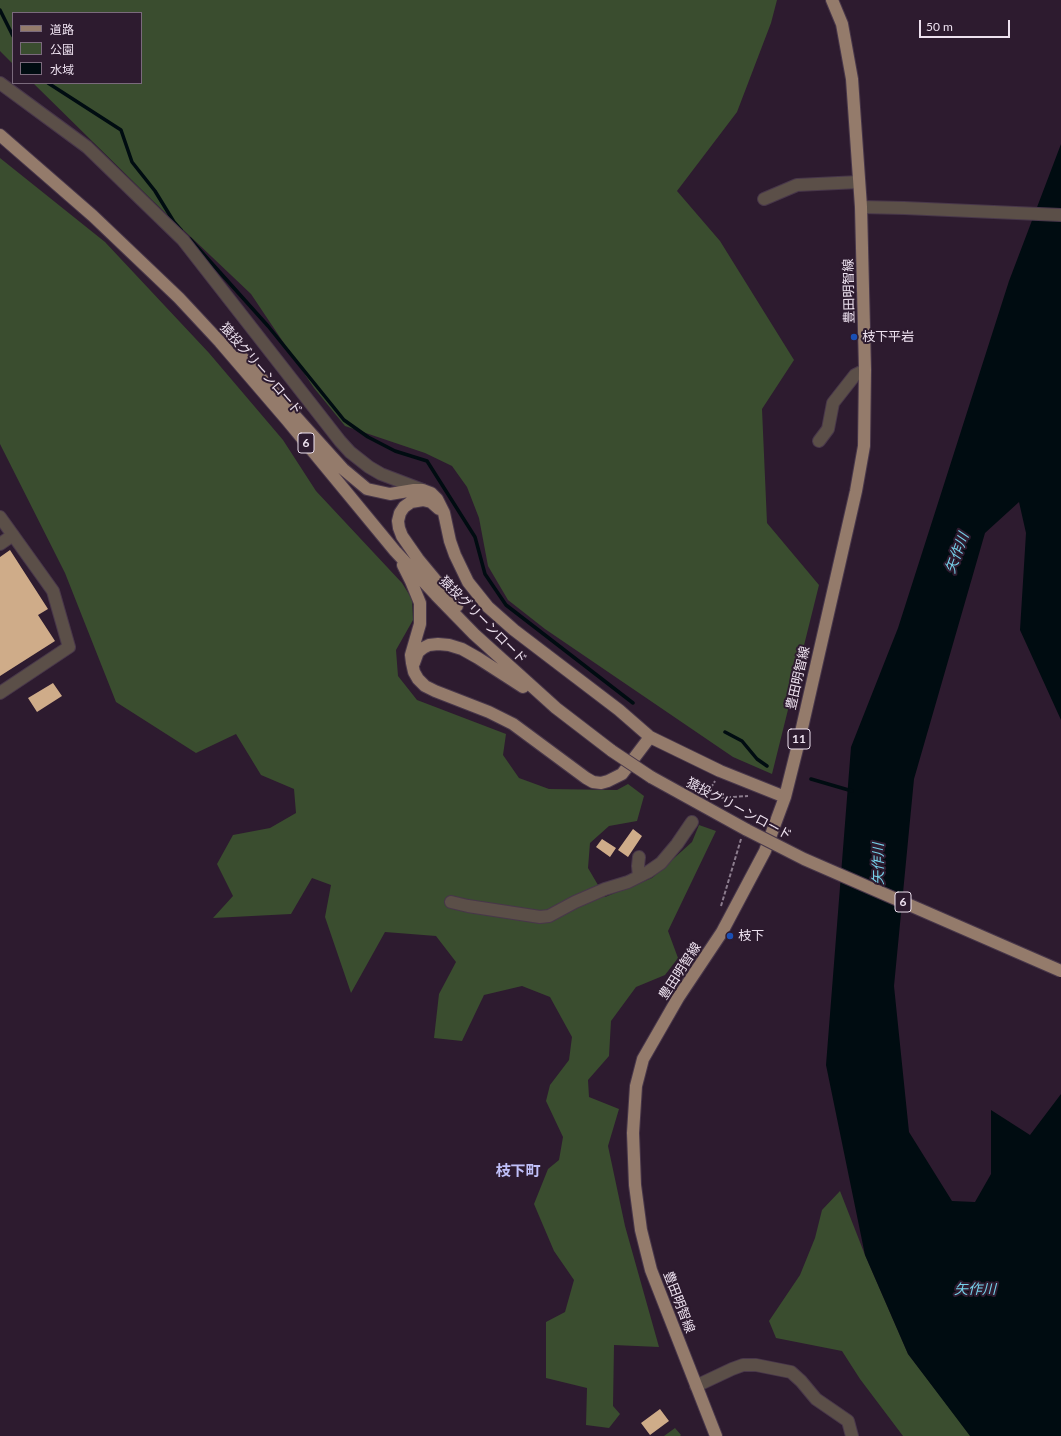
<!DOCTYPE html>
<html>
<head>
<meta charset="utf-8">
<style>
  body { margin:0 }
  #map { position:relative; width:1061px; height:1436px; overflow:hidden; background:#2d1b2f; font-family:Lato,"Noto Sans JP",sans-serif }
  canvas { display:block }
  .legend { position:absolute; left:12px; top:12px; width:130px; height:72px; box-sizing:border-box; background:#2d1b2f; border:1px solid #7a6a7c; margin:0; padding:5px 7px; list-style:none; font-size:12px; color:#ede1ef }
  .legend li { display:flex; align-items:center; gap:8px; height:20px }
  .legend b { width:20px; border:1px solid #7a6a7c }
  .scale { position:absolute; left:919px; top:20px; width:91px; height:18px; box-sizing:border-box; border:2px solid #ede1ef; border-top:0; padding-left:5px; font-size:12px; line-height:14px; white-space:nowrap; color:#ede1ef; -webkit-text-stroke:3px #2d1b2f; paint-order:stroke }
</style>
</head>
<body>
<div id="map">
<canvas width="1061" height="1436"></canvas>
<ul class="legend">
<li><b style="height:5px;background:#947b6b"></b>道路</li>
<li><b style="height:11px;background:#3a4d2f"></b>公園</li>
<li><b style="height:11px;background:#000c11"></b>水域</li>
</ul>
<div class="scale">50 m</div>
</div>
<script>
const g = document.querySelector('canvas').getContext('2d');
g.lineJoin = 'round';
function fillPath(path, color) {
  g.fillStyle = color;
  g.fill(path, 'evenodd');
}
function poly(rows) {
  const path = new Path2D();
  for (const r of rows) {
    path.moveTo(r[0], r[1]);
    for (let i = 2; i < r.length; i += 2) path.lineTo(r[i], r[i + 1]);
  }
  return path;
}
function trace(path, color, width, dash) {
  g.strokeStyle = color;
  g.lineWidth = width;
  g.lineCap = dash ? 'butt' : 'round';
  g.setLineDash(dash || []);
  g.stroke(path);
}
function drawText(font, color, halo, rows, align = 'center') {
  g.font = font + ' Lato,"Noto Sans JP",sans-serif';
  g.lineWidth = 4;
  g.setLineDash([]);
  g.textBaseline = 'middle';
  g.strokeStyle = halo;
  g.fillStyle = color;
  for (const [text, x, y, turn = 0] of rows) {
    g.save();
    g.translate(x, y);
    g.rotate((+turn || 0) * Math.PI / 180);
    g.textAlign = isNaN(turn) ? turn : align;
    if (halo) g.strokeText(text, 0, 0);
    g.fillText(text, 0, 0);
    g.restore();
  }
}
fillPath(poly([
  [0,0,777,0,771,23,737,112,677,191,720,241,794,360,762,409,767,523,819,585,772,774,733,757,545,629,508,600,488,566,479,518,467,487,452,466,425,453,345,426,314,388,251,294,153,201,33,83,141,83,141,13,13,13,13,64,0,51],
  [0,158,105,242,209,353,283,440,316,491,402,583,412,599,413,620,396,650,398,676,417,700,506,734,503,755,519,778,549,789,617,790,628,784,644,796,637,821,609,826,590,843,588,868,605,897,652,878,692,842,699,825,716,831,668,931,678,958,665,975,636,987,611,1021,609,1056,588,1080,589,1097,619,1109,608,1146,625,1226,659,1347,614,1345,613,1406,620,1414,609,1428,586,1425,587,1388,546,1378,546,1322,565,1312,574,1280,554,1251,534,1204,548,1169,559,1160,563,1137,546,1101,550,1085,569,1060,572,1037,550,997,522,986,484,995,462,1041,434,1038,439,994,456,962,436,936,385,932,351,993,325,917,331,885,312,878,291,914,213,918,233,896,217,864,233,835,270,828,296,813,294,789,261,775,236,734,196,753,116,702,65,573,0,444],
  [840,1191,865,1255,908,1354,971,1436,903,1436,860,1379,842,1351,776,1338,769,1321,800,1275,815,1238,822,1210],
  [675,1428,681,1435,680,1436,664,1436]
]), '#3a4d2f');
fillPath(poly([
  [1061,144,1061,720,1020,630,1026,533,1019,502,985,533,914,779,894,986,909,1132,952,1201,975,1202,991,1174,991,1110,1030,1135,1061,1094,1061,1436,970,1436,908,1354,865,1255,826,1065,851,747,898,628,1009,281]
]), '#000c11');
trace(poly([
  [0,10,13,36],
  [48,83,121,130,132,162,155,191,174,222,181,230],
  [190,239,268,326,344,420,368,437,395,451,427,461,475,537,485,574,506,605,633,703],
  [725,732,742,741,757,759,767,766],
  [811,779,852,791]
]), '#000c11', 3.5);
fillPath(poly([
  [10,550,48,609,38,615,55,641,0,676,0,557],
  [53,683,62,696,37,712,28,698],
  [633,829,642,836,628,857,618,850],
  [602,839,616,848,610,857,596,847],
  [660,1409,669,1421,650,1435,641,1423]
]), '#cfac89');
const minor = poly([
  [0,83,87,147,183,240,340,441,350,452,369,467,381,474,423,490],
  [764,199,797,185,859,182],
  [861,207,904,208,1061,215],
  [819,441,828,429,833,403,855,375,865,370],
  [0,517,53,591,69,647,0,693],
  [0,544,13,535],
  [639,857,638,866,639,876],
  [451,902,468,906,540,917,549,916,575,902,605,889,628,882,648,872,661,863,677,844,692,822],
  [696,1386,732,1369,743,1365,756,1365,791,1372,801,1381,816,1399,848,1421,852,1436]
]);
const major = poly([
  [0,135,93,216,179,298,220,342,287,420,395,551,436,595,474,634,556,708,612,751],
  [241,356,343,469,367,489,390,494,414,490,423,490,431,493,437,499,444,513,450,541,455,555,468,582,488,607,514,630,619,710,650,737,720,771,785,797],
  [439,509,431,502,423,500,411,502,404,507,400,513,398,521,399,528,402,536,418,559,457,606],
  [403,565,411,581,420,603,420,624,411,655,412,663,414,672,418,679,425,686,435,691,489,712,513,724,586,778,593,782,601,783,608,781,622,774,650,737],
  [414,663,418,652,423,648,429,645,438,644,449,645,462,649,478,658,523,687],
  [651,777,747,830],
  [716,1436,651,1270,641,1230,635,1185,633,1133,636,1086,643,1059,678,998,722,932,765,851,785,797,799,741,856,491,864,446,865,370,861,207,852,79,842,24,832,0]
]);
trace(minor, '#48374a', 14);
trace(major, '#48374a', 14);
trace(poly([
  [708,793,715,781],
  [715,798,748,796],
  [721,906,741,839]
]), '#8c7d8e', 2, [4, 2]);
trace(minor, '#5b4f48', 12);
trace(major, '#947b6b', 12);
const majorBridge = poly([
  [612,751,651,777],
  [747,830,804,859,1061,971]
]);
trace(majorBridge, '#48374a', 14, []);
trace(majorBridge, '#947b6b', 12);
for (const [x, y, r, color] of [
  [854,337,4,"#1a4fb4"],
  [730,936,4,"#1a4fb4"]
]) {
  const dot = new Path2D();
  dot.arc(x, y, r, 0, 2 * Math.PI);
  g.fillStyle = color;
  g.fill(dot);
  trace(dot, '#2d1b2f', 1.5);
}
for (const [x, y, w] of [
  [306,443,16],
  [799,739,22],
  [903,902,16]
]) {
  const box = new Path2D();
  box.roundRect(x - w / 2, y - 10, w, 20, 3);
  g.fillStyle = '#2d1b2f';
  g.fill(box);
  trace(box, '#ede1ef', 1);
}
drawText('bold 12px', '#ede1ef', null, [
  ["6",306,443],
  ["11",799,739],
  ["6",903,902]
]);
drawText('13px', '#ede1ef', '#2d1b2f', [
  ["豊田明智線",849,291,-91],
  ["猿投グリーンロード",261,369,49],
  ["猿投グリーンロード",483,620,45],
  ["豊田明智線",798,678,-77],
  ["猿投グリーンロード",739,809,28],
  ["豊田明智線",680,971,-57],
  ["豊田明智線",679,1302,69]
]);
drawText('13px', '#ede1ef', '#2d1b2f', [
  ["枝下平岩",862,337],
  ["枝下",738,936]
], 'left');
drawText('italic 14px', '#76d0e9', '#2d1b2f', [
  ["矢作川",957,553,-70],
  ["矢作川",878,864,-90],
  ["矢作川",975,1289]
]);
drawText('bold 15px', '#c0c0f9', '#2d1b2f', [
  ["枝下町",518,1171]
]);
</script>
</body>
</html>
